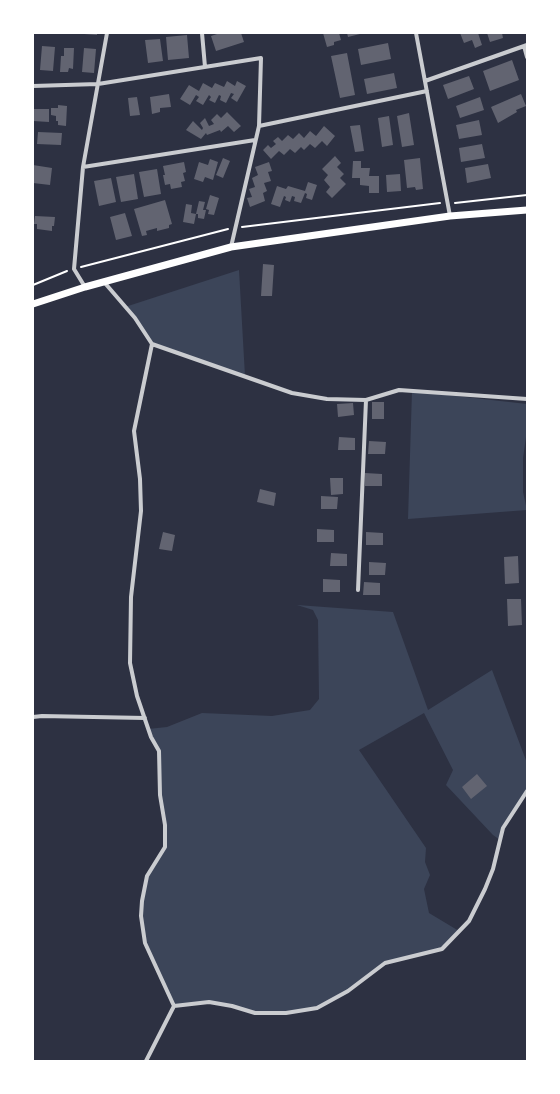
<!DOCTYPE html>
<html>
<head>
<meta charset="utf-8">
<style>
  body { margin:0 }
  #map { position:relative; width:560px; height:1094px; overflow:hidden; background:#2d3142; font-family:Cabin,sans-serif }
  canvas { display:block }
  .frame { position:absolute; inset:0; border:34px solid #fff; pointer-events:none }
</style>
</head>
<body>
<div id="map">
<canvas width="560" height="1094"></canvas>
<div class="frame"></div>
</div>
<script>
const g = document.querySelector('canvas').getContext('2d');
g.lineJoin = 'round';
function fillPath(path, color) {
  g.fillStyle = color;
  g.fill(path, 'evenodd');
}
function poly(rows) {
  const path = new Path2D();
  for (const r of rows) {
    path.moveTo(r[0], r[1]);
    for (let i = 2; i < r.length; i += 2) path.lineTo(r[i], r[i + 1]);
  }
  return path;
}
function trace(path, color, width, dash) {
  g.strokeStyle = color;
  g.lineWidth = width;
  g.lineCap = dash ? 'butt' : 'round';
  g.setLineDash(dash || []);
  g.stroke(path);
}
fillPath(poly([
  [239,270,245,376,152,344,125,307],
  [412,391,527,404,527,430,523,458,523,492,527,510,408,519],
  [297,605,393,612,428,710,492,670,527,763,527,791,503,828,500,840,493,835,446,785,453,770,424,713,359,750,426,848,425,862,430,875,424,889,429,913,459,931,442,949,385,963,348,991,317,1008,286,1013,255,1013,209,1002,174,1006,145,943,141,916,147,876,165,847,165,825,160,795,159,751,148,729,167,727,202,713,272,716,310,710,319,699,318,620,313,610]
]), '#3c4559');
fillPath(poly([
  [85,33,97,33,97,35,84,34],
  [220,33,241,33,244,42,216,51,211,36],
  [323,33,339,33,341,40,334,42,334,45,327,47],
  [347,33,360,33,360,34,348,37],
  [460,33,478,33,482,45,475,48,472,40,464,43],
  [487,33,502,33,503,38,490,42],
  [187,35,189,58,168,60,166,37],
  [160,39,163,61,148,63,145,40],
  [388,43,391,59,361,65,358,49],
  [42,46,55,47,53,71,40,70],
  [64,48,74,48,73,69,69,68,68,72,60,72,61,56,64,56],
  [84,48,96,49,94,73,82,72],
  [347,53,355,95,340,98,331,56],
  [512,60,519,80,490,91,483,71],
  [394,73,397,88,367,94,364,79],
  [469,76,474,89,448,99,443,85],
  [227,81,235,86,237,81,246,86,237,102,231,98,234,94,231,93,226,103,220,100,221,96,219,95,215,103,209,100,211,97,209,95,203,105,196,101,199,97,196,95,190,105,180,99,189,85,199,91,203,83,212,88,215,83,224,87],
  [169,94,171,107,160,108,160,112,152,114,150,97],
  [521,94,526,106,516,110,517,112,498,123,491,107],
  [137,97,140,115,130,116,128,98],
  [480,97,484,110,460,118,456,106],
  [58,105,67,106,66,126,58,125,58,121,56,121,56,116,51,115,51,108,58,108],
  [33,109,49,109,49,122,33,121],
  [227,112,241,126,234,132,228,126,221,132,220,130,207,135,206,133,201,139,186,130,193,121,202,130,203,128,200,123,205,118,209,126,214,124,211,120,217,114,221,118],
  [409,113,414,145,402,147,397,116],
  [389,116,393,145,382,147,378,118],
  [479,120,482,135,459,139,456,125],
  [360,125,364,151,355,152,350,126],
  [324,126,335,136,327,146,322,141,315,148,310,144,304,150,301,147,295,153,290,149,284,155,279,151,271,159,263,150,268,145,271,148,276,144,273,141,278,137,282,141,288,135,293,139,299,133,304,138,310,131,316,136],
  [38,132,62,133,61,145,37,144],
  [482,144,485,158,461,162,459,148],
  [335,156,341,163,337,167,344,174,340,178,346,184,332,198,326,192,330,187,324,180,328,175,322,169],
  [223,158,230,161,223,178,216,175],
  [420,158,423,189,416,190,415,187,407,188,404,160],
  [210,159,218,162,213,180,205,177,203,182,194,179,199,162,208,165],
  [353,161,361,161,361,168,370,168,369,176,379,176,379,193,369,193,369,186,360,185,360,178,352,178],
  [184,162,186,172,183,173,185,181,181,182,182,187,171,189,170,184,165,185,163,175,165,175,163,166],
  [269,162,272,171,268,172,271,181,264,183,267,191,263,193,265,201,250,207,247,198,252,197,249,189,255,187,252,178,258,175,255,167],
  [488,164,491,178,467,183,465,168],
  [33,165,52,168,50,185,33,183],
  [157,169,161,194,144,197,139,172],
  [134,174,138,199,121,202,116,177],
  [400,174,401,191,387,192,386,175],
  [111,178,116,202,99,206,94,181],
  [308,182,317,185,312,200,306,198,307,194,305,193,301,203,294,201,295,197,292,196,290,202,285,200,286,197,284,196,280,207,271,204,277,186,286,189,288,186,305,191],
  [210,195,219,198,214,215,208,214,209,210,206,209],
  [165,200,172,224,169,225,169,228,157,231,157,228,146,231,147,235,142,236,134,209],
  [199,201,205,202,203,210,206,210,204,219,198,218,198,214,196,214],
  [186,204,192,205,191,213,196,214,194,224,183,222],
  [125,213,132,236,116,240,110,217],
  [35,216,55,217,54,226,52,226,52,231,37,229,37,224,34,224],
  [263,264,274,265,272,296,261,296],
  [372,402,384,402,384,419,372,419],
  [353,403,354,415,338,417,337,404],
  [339,437,355,438,355,450,338,450],
  [369,441,386,442,385,454,368,454],
  [365,473,382,474,382,486,365,486],
  [330,478,343,478,343,494,331,495],
  [260,489,276,493,274,506,257,502],
  [321,496,338,497,337,509,321,509],
  [317,529,334,530,334,542,317,542],
  [163,532,175,535,172,551,159,549],
  [366,532,383,533,383,545,366,545],
  [331,553,347,554,347,566,330,566],
  [518,556,519,583,505,584,504,557],
  [369,562,386,563,385,575,369,575],
  [323,579,340,580,340,592,323,592],
  [364,582,380,583,380,595,363,595],
  [507,599,521,599,522,625,508,626],
  [477,774,487,786,471,799,462,787]
]), '#626471');
trace(poly([
  [455,203,527,195],
  [242,227,440,203],
  [81,267,228,229],
  [33,285,67,271]
]), '#fff', 2);
trace(poly([
  [202,33,205,67],
  [416,33,450,216],
  [524,46,527,57],
  [425,81,527,45],
  [33,86,98,84,261,58,259,126,231,247],
  [259,126,427,91],
  [83,167,255,140],
  [104,282,135,318,152,344,134,431,140,479,141,511,131,597,130,663,137,696,151,737,159,751,160,795,165,825,165,847,147,876,142,901,141,916,145,943,174,1006],
  [85,287,74,269,83,167,107,33],
  [152,344,292,393,327,399,366,400,399,390,527,399],
  [358,590,366,400],
  [33,717,42,716,145,718],
  [146,1061,174,1006,209,1002,232,1006,255,1013,286,1013,317,1008,348,991,385,963,442,949,469,921,485,889,493,869,503,828,527,791]
]), '#caccd0', 4);
trace(poly([
  [33,304,85,287,231,247,450,216,527,210]
]), '#fff', 7);
</script>
</body>
</html>
